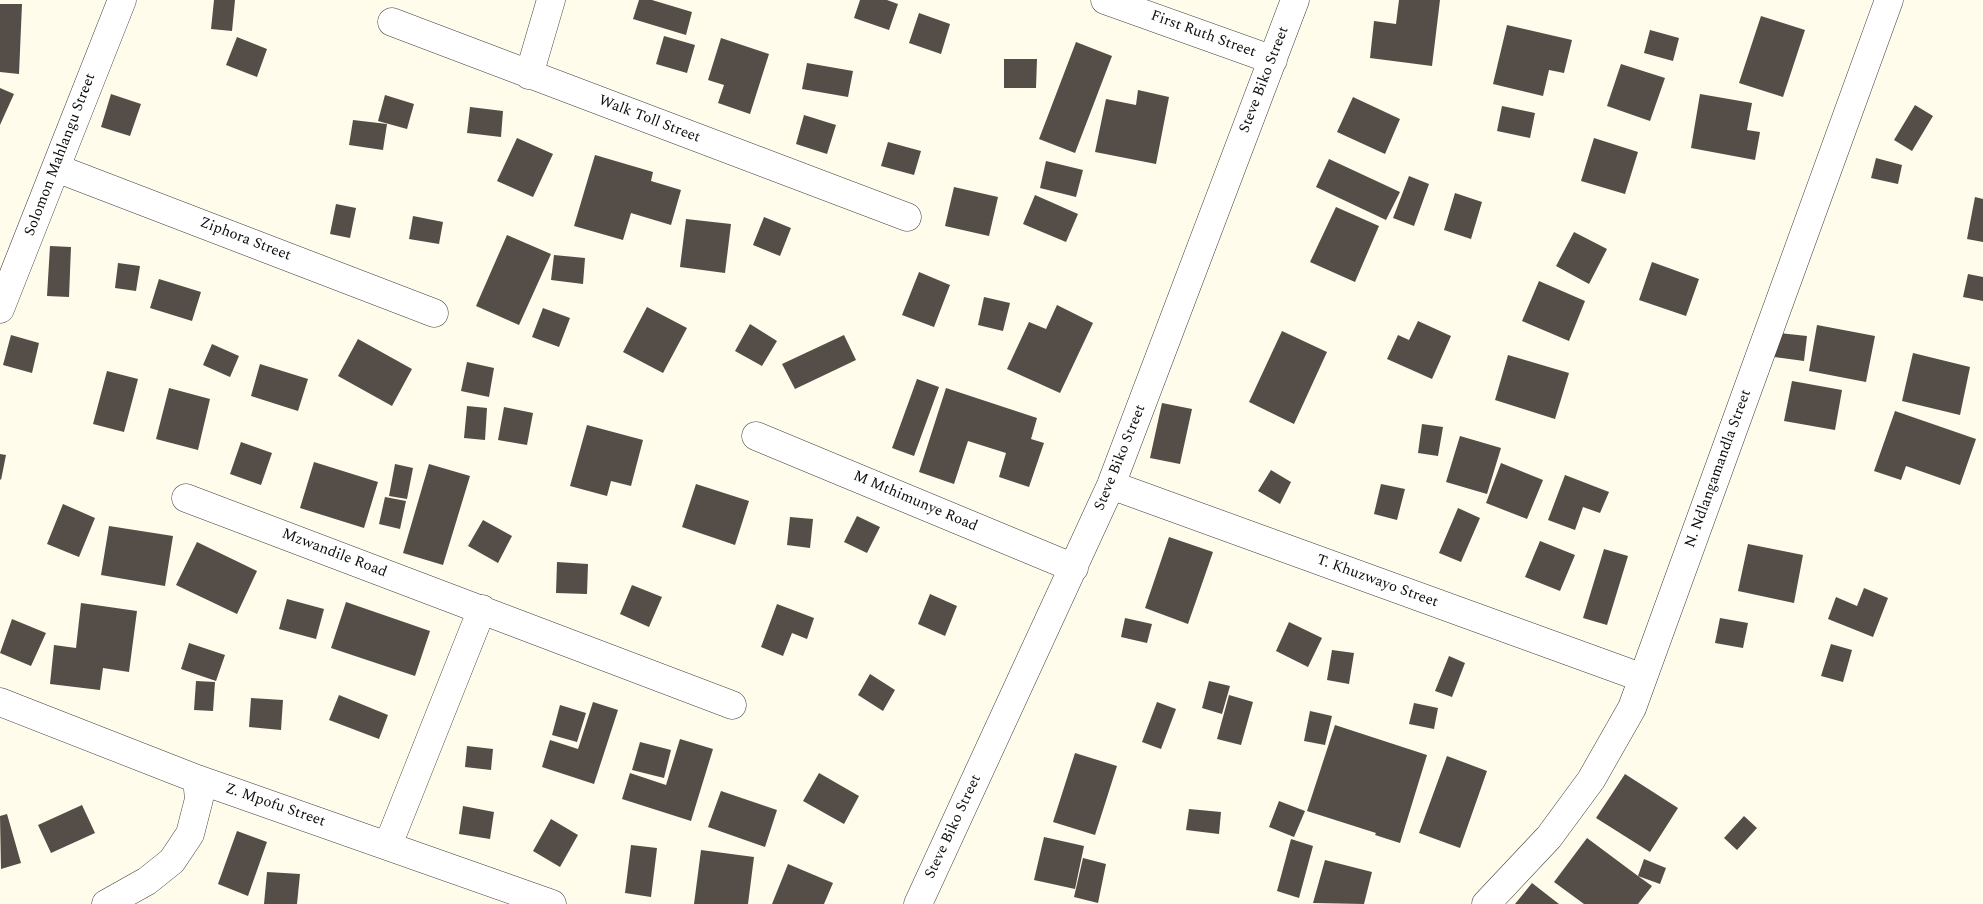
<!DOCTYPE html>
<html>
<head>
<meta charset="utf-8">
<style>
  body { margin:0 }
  canvas { display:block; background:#fffceb }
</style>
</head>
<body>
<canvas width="1983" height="904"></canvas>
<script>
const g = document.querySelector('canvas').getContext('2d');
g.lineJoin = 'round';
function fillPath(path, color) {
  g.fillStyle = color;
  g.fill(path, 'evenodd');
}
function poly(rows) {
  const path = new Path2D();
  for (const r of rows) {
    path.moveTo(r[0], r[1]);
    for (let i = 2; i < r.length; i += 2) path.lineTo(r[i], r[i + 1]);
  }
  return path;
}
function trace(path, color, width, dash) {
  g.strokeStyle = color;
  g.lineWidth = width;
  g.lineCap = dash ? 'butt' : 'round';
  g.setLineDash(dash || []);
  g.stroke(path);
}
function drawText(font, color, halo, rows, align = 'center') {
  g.font = font + ' Spectral,serif';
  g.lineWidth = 5;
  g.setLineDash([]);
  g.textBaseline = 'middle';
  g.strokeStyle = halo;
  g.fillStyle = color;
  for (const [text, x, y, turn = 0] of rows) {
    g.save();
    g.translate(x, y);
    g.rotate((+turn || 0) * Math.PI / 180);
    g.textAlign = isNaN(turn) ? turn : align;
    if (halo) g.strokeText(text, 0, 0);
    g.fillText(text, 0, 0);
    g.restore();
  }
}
fillPath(poly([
  [214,0,235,0,232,31,211,29],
  [639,0,652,0,692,12,686,35,633,19],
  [860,0,887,0,898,4,889,30,854,18],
  [1399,0,1440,0,1432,66,1370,58,1374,21,1396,24],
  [0,4,22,4,19,74,0,72],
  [919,13,950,24,941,54,909,43],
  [1761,16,1805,30,1783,97,1739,83],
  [1507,25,1572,40,1564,73,1549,70,1543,96,1493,84],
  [1650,30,1679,38,1673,61,1644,53],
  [664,36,695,45,687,73,656,64],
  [237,37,267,49,257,77,226,65],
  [721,38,769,54,750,114,718,103,724,85,708,80],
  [1076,42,1112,56,1075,153,1039,139],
  [1004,59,1037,59,1036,88,1004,88],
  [807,63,853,71,848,97,802,89],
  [1621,64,1665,78,1650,121,1607,106],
  [0,88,14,94,0,125],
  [1138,90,1169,97,1156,164,1095,152,1106,99,1136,105],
  [111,94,141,104,130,136,101,127],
  [1700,94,1752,103,1747,130,1760,132,1755,160,1691,148],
  [385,95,414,104,407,129,378,121],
  [1353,97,1400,119,1385,154,1337,132],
  [1915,105,1933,116,1912,151,1894,140],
  [1502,106,1535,113,1530,138,1497,131],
  [470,107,503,111,501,137,467,133],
  [804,115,836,125,827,154,796,144],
  [353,120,387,124,383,150,349,145],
  [517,138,553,154,533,197,497,181],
  [1594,138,1638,152,1625,194,1581,181],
  [888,142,921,151,914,175,881,166],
  [595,155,653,172,651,181,681,190,671,225,631,213,623,240,574,226],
  [1876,158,1902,165,1898,184,1871,178],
  [1329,159,1400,192,1386,220,1316,187],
  [1046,161,1083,170,1076,197,1040,188],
  [1409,176,1429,184,1414,226,1393,218],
  [954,187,998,197,989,236,945,226],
  [1455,193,1482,202,1471,239,1444,230],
  [1035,195,1078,214,1066,242,1023,224],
  [1975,197,1983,199,1983,242,1967,239],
  [336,204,356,208,350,238,330,234],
  [1336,207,1379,226,1355,282,1310,262],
  [413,216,443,222,439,244,409,239],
  [764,217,791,228,780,256,753,245],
  [686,219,731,224,725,273,680,267],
  [1574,232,1607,249,1589,284,1556,266],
  [507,235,551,254,519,325,476,306],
  [50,246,71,247,69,297,47,296],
  [554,255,585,258,583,284,551,280],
  [1652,262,1699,279,1686,316,1639,300],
  [118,263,140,266,136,291,115,288],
  [919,272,950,285,934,327,902,315],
  [1968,274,1983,277,1983,301,1963,297],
  [159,279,201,292,192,321,150,308],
  [1539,281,1585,301,1569,341,1522,321],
  [984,297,1010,303,1003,331,978,325],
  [1057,305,1093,323,1060,393,1007,369,1029,322,1046,329],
  [647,307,687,328,663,373,623,352],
  [543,308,570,318,559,347,532,337],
  [1418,321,1451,336,1432,379,1387,359,1398,335,1409,340],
  [750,324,777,341,762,366,735,351],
  [1817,325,1875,336,1866,382,1809,371],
  [1282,331,1327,352,1294,424,1249,402],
  [1770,332,1807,336,1804,361,1767,356],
  [11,335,39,343,32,373,3,365],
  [844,335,856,360,795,389,782,364],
  [358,339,412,369,392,406,338,376],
  [212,344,239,356,230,377,203,365],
  [1913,353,1970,367,1960,415,1902,401],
  [1508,355,1569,373,1555,419,1495,400],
  [467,362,494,368,489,397,461,391],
  [260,364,308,379,298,411,251,396],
  [107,371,138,379,124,432,93,424],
  [917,379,939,387,914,456,892,448],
  [1792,381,1842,390,1835,430,1784,421],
  [169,388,210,399,198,450,156,439],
  [946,388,1037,418,1031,439,1044,443,1029,487,999,477,1006,453,968,441,954,484,919,472],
  [1162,403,1192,409,1180,464,1150,458],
  [467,406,487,408,485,440,464,438],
  [504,407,533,413,527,445,498,440],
  [1895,411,1976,439,1960,485,1906,466,1901,480,1874,471],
  [1422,424,1443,427,1438,456,1418,453],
  [587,425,643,440,631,486,611,481,607,496,570,486],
  [1460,436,1501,448,1487,494,1446,482],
  [241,442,272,453,261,485,230,474],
  [0,454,6,455,1,480,0,479],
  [314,462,378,482,364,528,300,508],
  [1501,463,1543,480,1527,519,1486,503],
  [395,464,413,468,407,499,389,496],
  [429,464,470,476,443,565,403,553],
  [1271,470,1291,482,1280,504,1258,491],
  [1565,475,1609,492,1600,513,1583,507,1575,530,1548,520],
  [696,484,749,501,735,545,682,527],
  [1381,484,1405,489,1397,520,1374,514],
  [385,497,406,501,400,529,379,524],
  [63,504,95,518,79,557,47,544],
  [1458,508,1480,518,1461,562,1439,553],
  [857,516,880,527,867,553,844,542],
  [790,517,813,519,810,548,787,545],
  [483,520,512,536,498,563,468,546],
  [109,526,173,536,165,586,101,575],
  [1169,537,1213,552,1188,624,1145,608],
  [1540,541,1575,555,1560,591,1525,577],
  [197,542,257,571,237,614,176,585],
  [1748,544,1803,555,1794,603,1738,591],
  [1604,549,1628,556,1607,625,1583,618],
  [557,562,588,564,587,594,556,593],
  [632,585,662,597,649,627,620,614],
  [1864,588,1888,598,1873,637,1828,619,1836,597,1857,606],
  [930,594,957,606,945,636,918,624],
  [287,599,324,609,316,639,279,629],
  [346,602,430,631,415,676,331,648],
  [81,603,137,611,129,672,103,668,100,690,50,684,54,645,76,648],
  [777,604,814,618,807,639,792,633,783,656,761,647],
  [1125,618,1152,624,1147,643,1121,637],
  [1720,618,1748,623,1743,648,1715,643],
  [12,619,46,633,31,666,0,653],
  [1289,622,1322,638,1308,667,1276,651],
  [189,643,225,655,216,681,181,669],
  [1831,644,1852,650,1843,682,1821,676],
  [1332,650,1354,653,1349,684,1327,680],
  [1449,656,1465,663,1452,697,1435,691],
  [870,674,895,690,883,711,858,695],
  [196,681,215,682,213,711,194,710],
  [1209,681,1230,686,1222,714,1202,708],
  [339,695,388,715,379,739,329,720],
  [1229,695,1253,702,1241,745,1217,739],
  [251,698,283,700,281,730,249,727],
  [593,702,618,710,594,784,542,767,550,740,578,749],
  [1157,702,1176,709,1161,749,1142,742],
  [1414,703,1438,708,1434,729,1409,724],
  [560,705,586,713,577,742,552,735],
  [1310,711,1332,716,1325,745,1304,741],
  [1335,725,1427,755,1400,843,1375,835,1376,833,1307,811],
  [680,739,713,749,691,821,622,799,630,773,666,785],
  [640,742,671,750,664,778,632,770],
  [467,746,493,749,491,770,465,767],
  [1075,753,1117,766,1095,835,1053,822],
  [1447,756,1487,771,1460,848,1419,833],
  [819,773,859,796,844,824,803,801],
  [1625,774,1678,808,1650,852,1596,818],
  [721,791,777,810,765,847,708,827],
  [1279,801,1305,811,1294,837,1269,827],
  [82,805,95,833,51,853,38,825],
  [463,806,494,812,490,839,459,834],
  [1189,809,1221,812,1219,834,1186,830],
  [7,814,21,863,1,869,0,816],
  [1744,816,1757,828,1737,850,1724,838],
  [551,819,578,835,560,867,533,851],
  [237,831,267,842,248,896,218,884],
  [1044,837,1084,846,1075,889,1034,880],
  [1587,838,1638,876,1644,859,1666,868,1660,884,1638,876,1652,886,1638,904,1584,904,1554,882],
  [1291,839,1313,846,1299,898,1277,891],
  [631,845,657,848,651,897,625,893],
  [701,850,754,857,748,904,694,904],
  [1083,858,1106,864,1098,903,1074,897],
  [1325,860,1372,872,1364,904,1313,903],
  [788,864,833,883,824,904,772,904],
  [267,872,300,874,297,904,264,904],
  [1532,883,1559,904,1515,904]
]), '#554d48');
const minor = poly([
  [1105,0,1273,60],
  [392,22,907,217],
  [529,75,551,0],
  [56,168,434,313],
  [0,309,122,0],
  [756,436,1074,568],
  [1111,485,1643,678],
  [186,498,732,705],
  [0,702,197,779,552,904],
  [388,845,482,609],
  [106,904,147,881,172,861,190,834,199,799,197,779],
  [918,904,1111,485,1295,0],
  [1486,904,1549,837,1591,780,1632,708,1889,0]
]);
trace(minor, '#3f3f3f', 29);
trace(minor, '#fff', 28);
drawText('15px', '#0c0c0c', '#fff', [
  ["First Ruth Street",1203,35,20],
  ["Steve Biko Street",1265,80,-69],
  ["Walk Toll Street",649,120,21],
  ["Solomon Mahlangu Street",61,155,-69],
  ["Ziphora Street",245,240,21],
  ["Steve Biko Street",1121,458,-68],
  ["N. Ndlangamandla Street",1719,469,-70],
  ["M Mthimunye Road",915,502,23],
  ["Mzwandile Road",334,554,21],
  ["T. Khuzwayo Street",1377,582,20],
  ["Z. Mpofu Street",275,806,19],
  ["Steve Biko Street",954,827,-65]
]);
</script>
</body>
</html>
